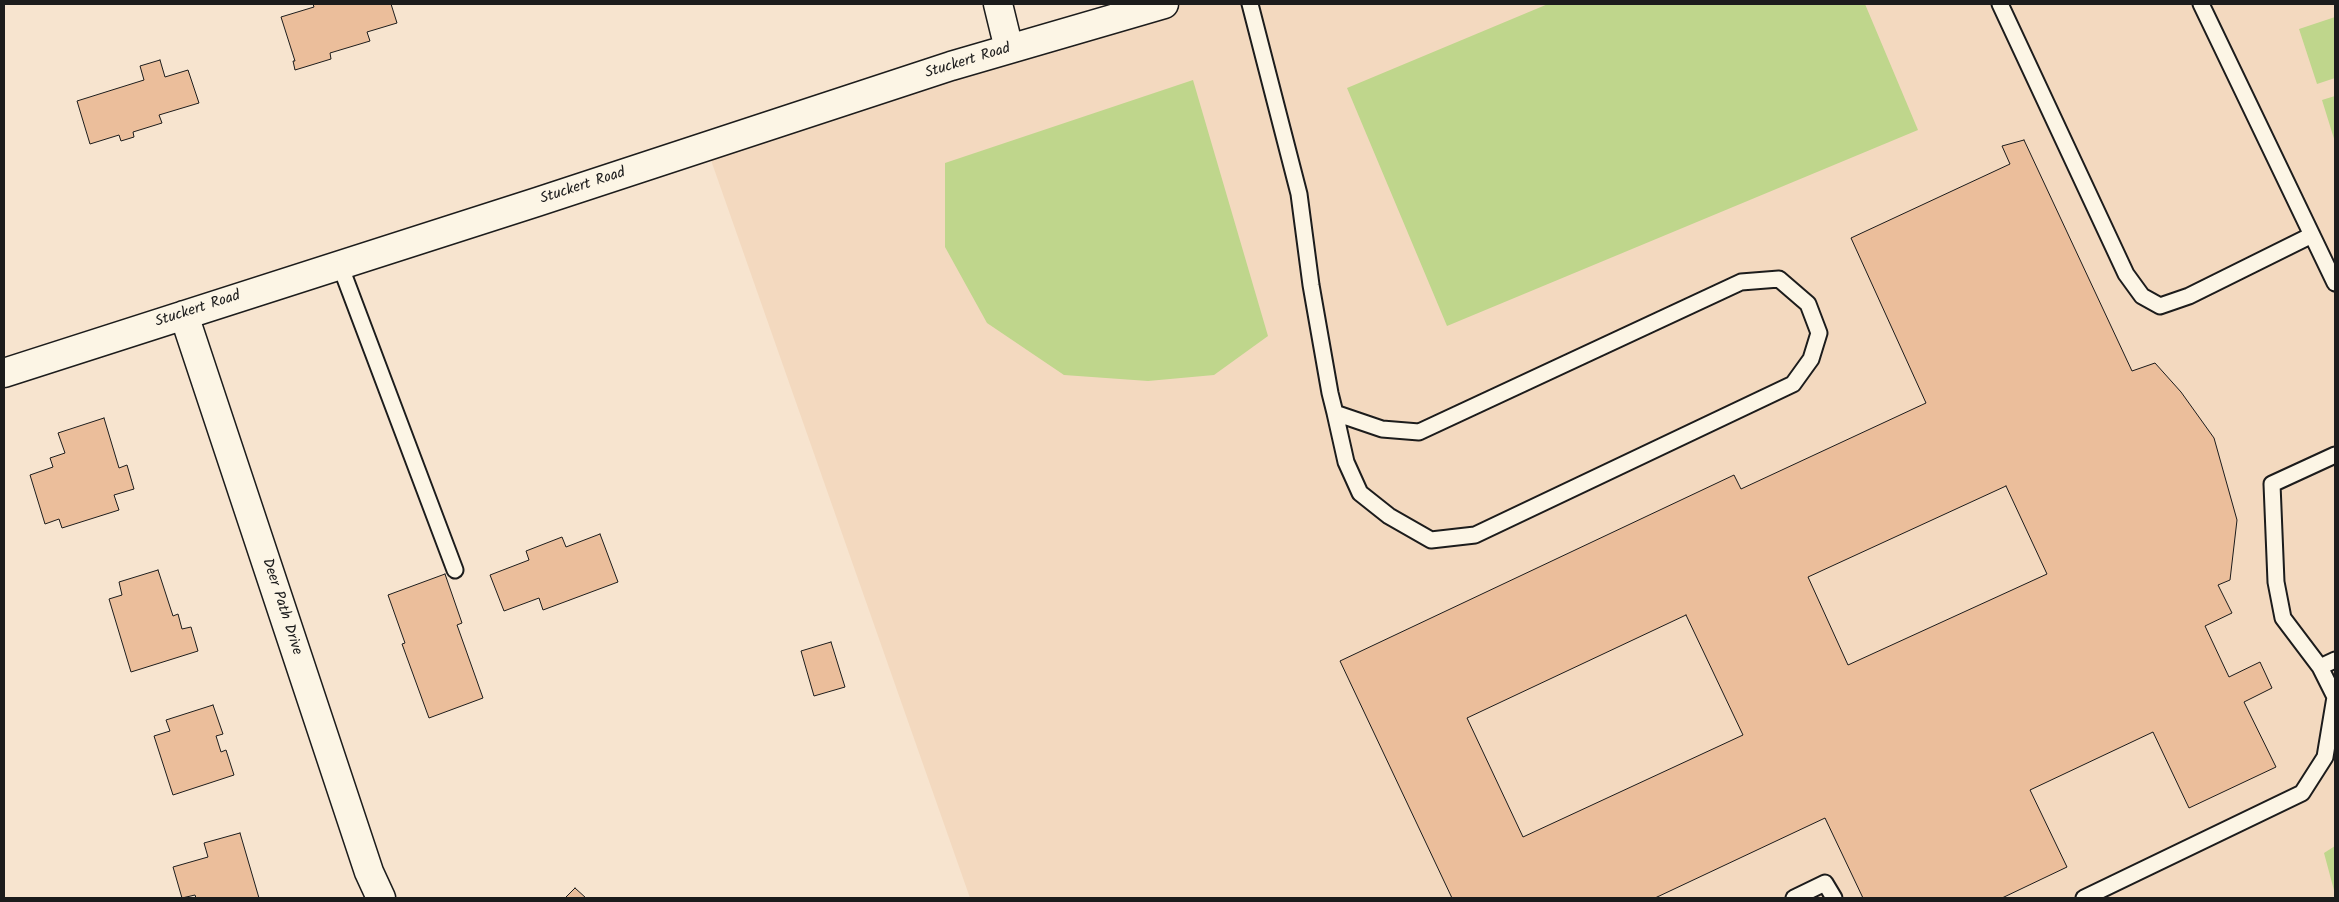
<!DOCTYPE html>
<html>
<head>
<meta charset="utf-8">
<style>
  body { margin:0 }
  #map { position:relative; width:2339px; height:902px; overflow:hidden; background:#f7e4cf; font-family:Kalam,sans-serif }
  canvas { display:block }
  .frame { position:absolute; inset:0; border:5px solid #1c1c1c; pointer-events:none }
</style>
</head>
<body>
<div id="map">
<canvas width="2339" height="902"></canvas>
<div class="frame"></div>
</div>
<script>
const g = document.querySelector('canvas').getContext('2d');
g.lineJoin = 'round';
function fillPath(path, color) {
  g.fillStyle = color;
  g.fill(path, 'evenodd');
}
function poly(rows) {
  const path = new Path2D();
  for (const r of rows) {
    path.moveTo(r[0], r[1]);
    for (let i = 2; i < r.length; i += 2) path.lineTo(r[i], r[i + 1]);
  }
  return path;
}
function trace(path, color, width, dash) {
  g.strokeStyle = color;
  g.lineWidth = width;
  g.lineCap = dash ? 'butt' : 'round';
  g.setLineDash(dash || []);
  g.stroke(path);
}
function drawText(font, color, halo, rows, align = 'center') {
  g.font = font + ' Kalam,sans-serif';
  g.lineWidth = 4;
  g.setLineDash([]);
  g.textBaseline = 'middle';
  g.strokeStyle = halo;
  g.fillStyle = color;
  for (const [text, x, y, turn = 0] of rows) {
    g.save();
    g.translate(x, y);
    g.rotate((+turn || 0) * Math.PI / 180);
    g.textAlign = isNaN(turn) ? turn : align;
    if (halo) g.strokeText(text, 0, 0);
    g.fillText(text, 0, 0);
    g.restore();
  }
}
fillPath(poly([
  [1153,4,2335,4,2335,898,970,898,706,146]
]), '#f3d9bf');
fillPath(poly([
  [1548,4,1865,4,1918,130,1447,326,1347,88],
  [2335,17,2335,78,2317,84,2299,29],
  [1193,80,1268,336,1214,375,1148,381,1064,375,987,323,945,247,945,163],
  [2335,96,2335,142,2322,100],
  [2335,846,2335,894,2324,853]
]), '#bfd68c');
const building = poly([
  [313,4,391,4,397,23,367,32,370,41,330,53,331,59,295,70,293,61,295,61,281,17,314,7,313,4],
  [160,60,165,77,188,70,199,103,159,115,162,123,133,132,134,137,121,141,119,135,90,144,77,101,144,80,140,66,160,60],
  [2024,140,2132,371,2155,363,2181,392,2214,438,2237,520,2230,580,2218,585,2232,613,2205,626,2229,677,2260,662,2272,688,2244,702,2276,767,2189,808,2153,732,2030,790,2067,867,2002,898,1863,898,1825,818,1655,898,1452,898,1340,661,1734,475,1741,489,1926,403,1851,238,2010,164,2002,146,2024,140],
  [2006,486,2047,574,1848,665,1808,577,2006,486],
  [1686,615,1743,735,1523,837,1467,718,1686,615],
  [104,418,119,468,127,465,134,489,114,495,119,510,62,528,59,519,45,524,30,475,53,467,50,458,65,453,58,433,104,418],
  [600,534,618,582,543,610,539,598,504,611,490,575,529,560,526,551,562,537,566,547,600,534],
  [158,570,173,616,178,614,182,629,191,627,198,651,131,672,109,599,122,595,119,582,158,570],
  [445,574,462,623,457,625,483,698,429,718,402,644,405,643,388,595,445,574],
  [831,642,845,687,814,696,801,651,831,642],
  [213,705,223,734,216,736,221,752,226,750,234,775,173,795,154,736,170,731,166,720,213,705],
  [240,833,259,898,196,898,195,895,182,898,173,867,208,857,204,843,240,833],
  [575,888,586,898,565,898,575,888]
]);
fillPath(building, '#ebbe9b');
trace(building, '#1c1c1c', 1);
const lane = poly([
  [1250,4,1299,194,1311,285,1330,393,1335,413,1346,462,1360,493,1389,516,1431,540,1475,535,1793,384,1811,359,1819,333,1808,304,1779,279,1741,282,1419,432,1382,429,1335,413],
  [2000,4,2126,274,2142,296,2160,306,2189,296,2312,235],
  [2201,4,2335,283],
  [340,265,455,570],
  [2320,667,2335,660],
  [1794,898,1825,883,1834,898],
  [2084,898,2302,793,2325,757,2335,697,2320,667,2283,618,2276,582,2272,484,2335,455]
]);
const street = poly([
  [998,4,1009,49],
  [184,315,369,872,381,898],
  [4,373,537,202,951,66,1164,4]
]);
trace(lane, '#1c1c1c', 19);
trace(street, '#1c1c1c', 31);
trace(lane, '#fcf5e5', 15);
trace(street, '#fcf5e5', 28);
drawText('15px', '#1c1c1c', '#fcf5e5', [
  ["Stuckert Road",968,62,-17],
  ["Stuckert Road",583,187,-18],
  ["Stuckert Road",198,310,-18],
  ["Deer Path Drive",281,607,72]
]);
</script>
</body>
</html>
